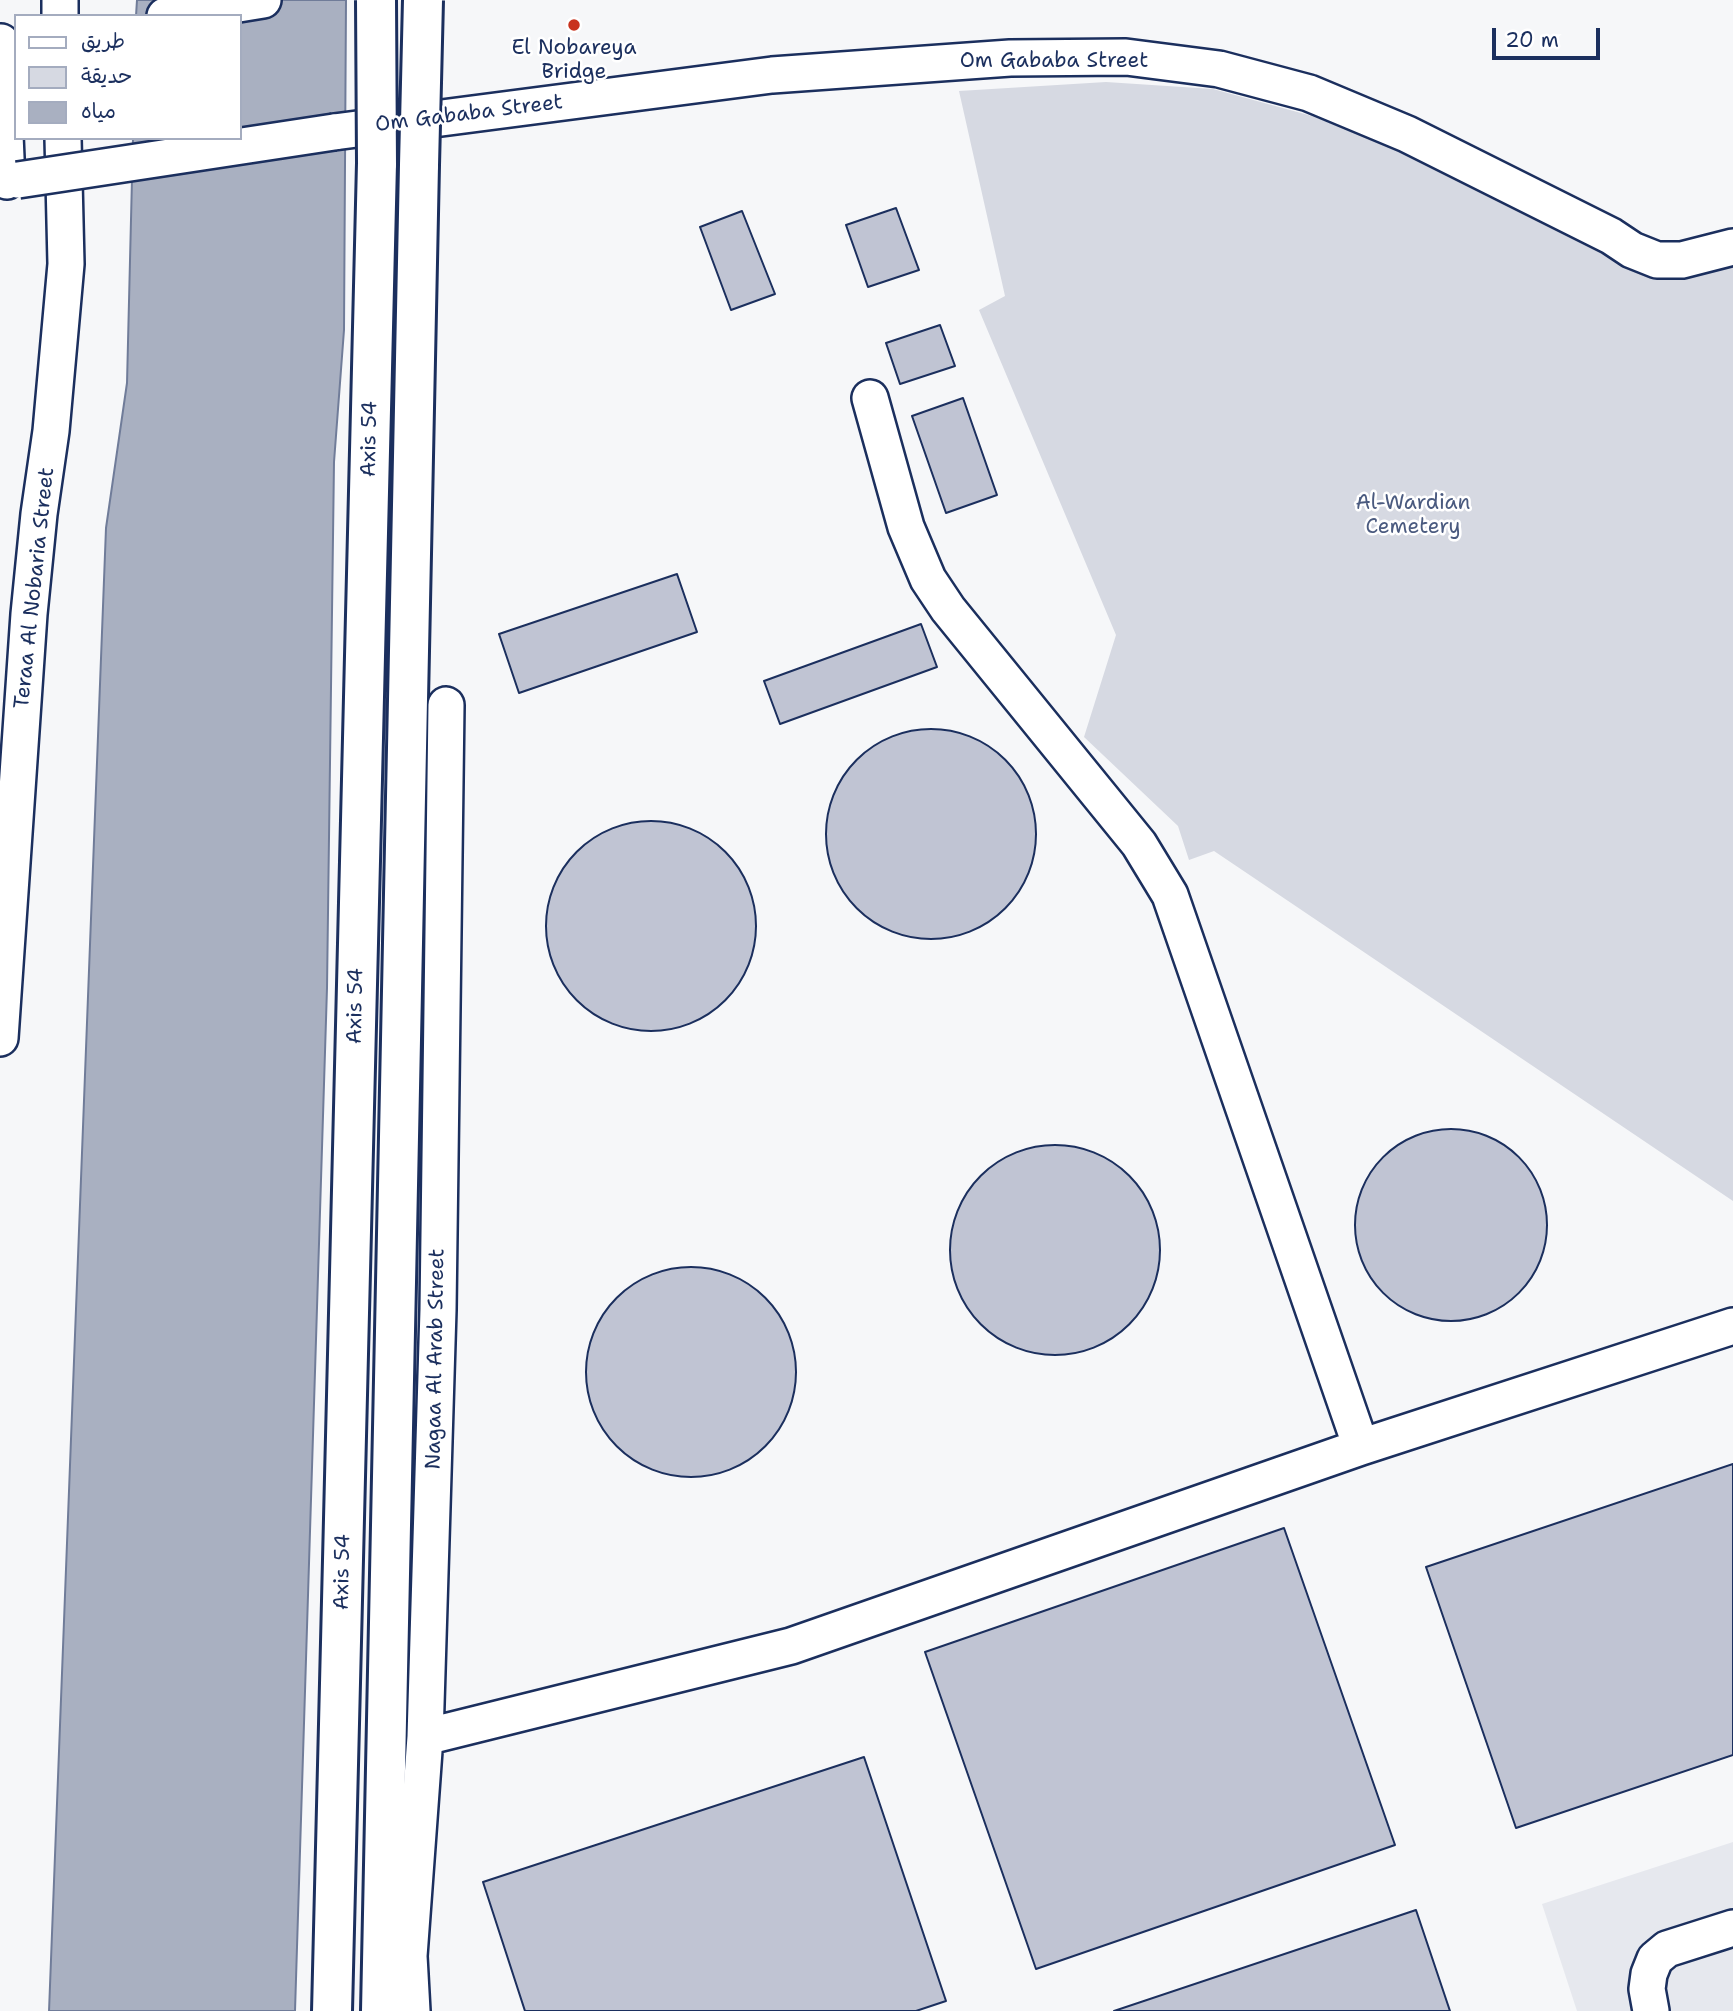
<!DOCTYPE html>
<html>
<head>
<meta charset="utf-8">
<style>
  body { margin:0 }
  #map { position:relative; width:1733px; height:2011px; overflow:hidden; background:#f6f7f9; font-family:"Shantell Sans","Playpen Sans Arabic",sans-serif }
  canvas { display:block }
  .legend { position:absolute; left:14px; top:14px; width:228px; height:126px; box-sizing:border-box; background:#fff; border:2px solid #a4acbf; margin:0; padding:9px 12px; list-style:none; font-size:21px; color:#1b2f5e }
  .legend li { display:flex; align-items:center; gap:14px; height:35px }
  .legend b { width:35px; border:2px solid #a4acbf }
  .scale { position:absolute; left:1492px; top:28px; width:108px; height:32px; box-sizing:border-box; border:4px solid #1b2f5e; border-top:0; padding-left:9px; font-size:21px; line-height:24px; white-space:nowrap; color:#1b2f5e; -webkit-text-stroke:5px #fff; paint-order:stroke }
</style>
</head>
<body>
<div id="map">
<canvas width="1733" height="2011"></canvas>
<ul class="legend">
<li><b style="height:9px;background:#fff"></b>طريق</li>
<li><b style="height:19px;background:#d6d9e2"></b>حديقة</li>
<li><b style="height:19px;background:#a9b0c1"></b>مياه</li>
</ul>
<div class="scale">20 m</div>
</div>
<script>
const g = document.querySelector('canvas').getContext('2d');
g.lineJoin = 'round';
function fillPath(path, color) {
  g.fillStyle = color;
  g.fill(path, 'evenodd');
}
function poly(rows) {
  const path = new Path2D();
  for (const r of rows) {
    if (r.length === 3) {
      path.moveTo(r[0] + r[2], r[1]);
      path.arc(r[0], r[1], r[2], 0, 2 * Math.PI);
      continue;
    }
    path.moveTo(r[0], r[1]);
    for (let i = 2; i < r.length; i += 2) path.lineTo(r[i], r[i + 1]);
  }
  return path;
}
function trace(path, color, width, dash) {
  g.strokeStyle = color;
  g.lineWidth = width;
  g.lineCap = dash ? 'butt' : 'round';
  g.setLineDash(dash || []);
  g.stroke(path);
}
function drawText(font, color, halo, rows, align = 'center') {
  g.font = font + ' "Shantell Sans",sans-serif';
  g.lineWidth = 5;
  g.setLineDash([]);
  g.textBaseline = 'middle';
  g.strokeStyle = halo;
  g.fillStyle = color;
  for (const [text, x, y, turn = 0] of rows) {
    g.save();
    g.translate(x, y);
    g.rotate((+turn || 0) * Math.PI / 180);
    g.textAlign = isNaN(turn) ? turn : align;
    if (halo) g.strokeText(text, 0, 0);
    g.fillText(text, 0, 0);
    g.restore();
  }
}
fillPath(poly([
  [1733,1842,1733,2011,1577,2011,1542,1904]
]), '#e6e8ee');
fillPath(poly([
  [1106,82,1213,89,1312,116,1445,169,1651,278,1733,259,1733,1201,1214,851,1189,860,1178,826,1084,737,1116,635,979,310,1005,296,959,91]
]), '#d6d9e2');
const water = poly([
  [137,0,346,0,344,330,334,462,327,988,295,2011,49,2011,106,528,127,383,133,138,240,138,240,16,136,16,137,0]
]);
fillPath(water, '#a9b0c1');
trace(water, '#707c99', 2);
const building = poly([
  [896,208,919,270,868,287,846,225,896,208],
  [742,211,775,294,731,310,700,227,742,211],
  [940,325,955,366,900,384,886,343,940,325],
  [963,398,997,495,946,513,912,416,963,398],
  [677,574,697,632,519,693,499,634,677,574],
  [921,624,937,667,780,724,764,681,921,624],
  [931,834,105],
  [651,926,105],
  [1451,1225,96],
  [1055,1250,105],
  [691,1372,105],
  [1733,1464,1733,1755,1516,1828,1426,1567,1733,1464],
  [1284,1528,1395,1845,1036,1969,925,1652,1284,1528],
  [864,1757,946,2001,916,2011,525,2011,483,1882,864,1757],
  [1416,1910,1450,2011,1114,2011,1416,1910]
]);
fillPath(building, '#c0c4d3');
trace(building, '#1b2f5e', 2);
const minor = poly([
  [60,0,60,16],
  [165,16,263,0],
  [1,42,7,181],
  [334,132,772,75,1010,58,1126,57,1219,69,1309,93,1407,134,1611,236,1632,250,1657,260,1682,260,1733,247],
  [870,398,906,527,928,579,948,609,1139,844,1170,895,1361,1447],
  [0,1038,29,614,39,514,51,431,66,264,63,138],
  [425,1737,791,1646,1361,1447,1733,1326],
  [412,2011,409,1956,425,1737,438,1310,446,705],
  [1651,2011,1647,1989,1649,1974,1655,1959,1667,1949,1733,1928]
]);
const highway = poly([
  [332,2011,377,163],
  [381,2011,419,165]
]);
trace(minor, '#1b2f5e', 40);
trace(highway, '#1b2f5e', 44);
trace(minor, '#fff', 35);
trace(highway, '#fff', 38);
const minorBridge = poly([
  [18,180,334,132]
]);
const highwayBridge = poly([
  [376,0,377,163],
  [419,165,423,0]
]);
trace(minorBridge, '#1b2f5e', 40, []);
trace(highwayBridge, '#1b2f5e', 44, []);
trace(minorBridge, '#fff', 35);
trace(highwayBridge, '#fff', 38);
for (const [x, y, r, color] of [
  [574,25,7,"#c8321e"]
]) {
  const dot = new Path2D();
  dot.arc(x, y, r, 0, 2 * Math.PI);
  g.fillStyle = color;
  g.fill(dot);
  trace(dot, '#fff', 2.5);
}
drawText('21px', '#1b2f5e', '#fff', [
  ["El Nobareya",574,49],
  ["Bridge",574,73]
]);
drawText('21px', '#1b2f5e', '#fff', [
  ["Om Gababa Street",1054,62],
  ["Om Gababa Street",469,114,-7],
  ["Axis 54",370,439,-89],
  ["Teraa Al Nobaria Street",35,588,-84],
  ["Axis 54",356,1006,-89],
  ["Nagaa Al Arab Street",436,1359,-89],
  ["Axis 54",343,1572,-89]
]);
drawText('21px', '#4a5a7f', '#fff', [
  ["Al-Wardian",1413,504],
  ["Cemetery",1413,528]
]);
</script>
</body>
</html>
